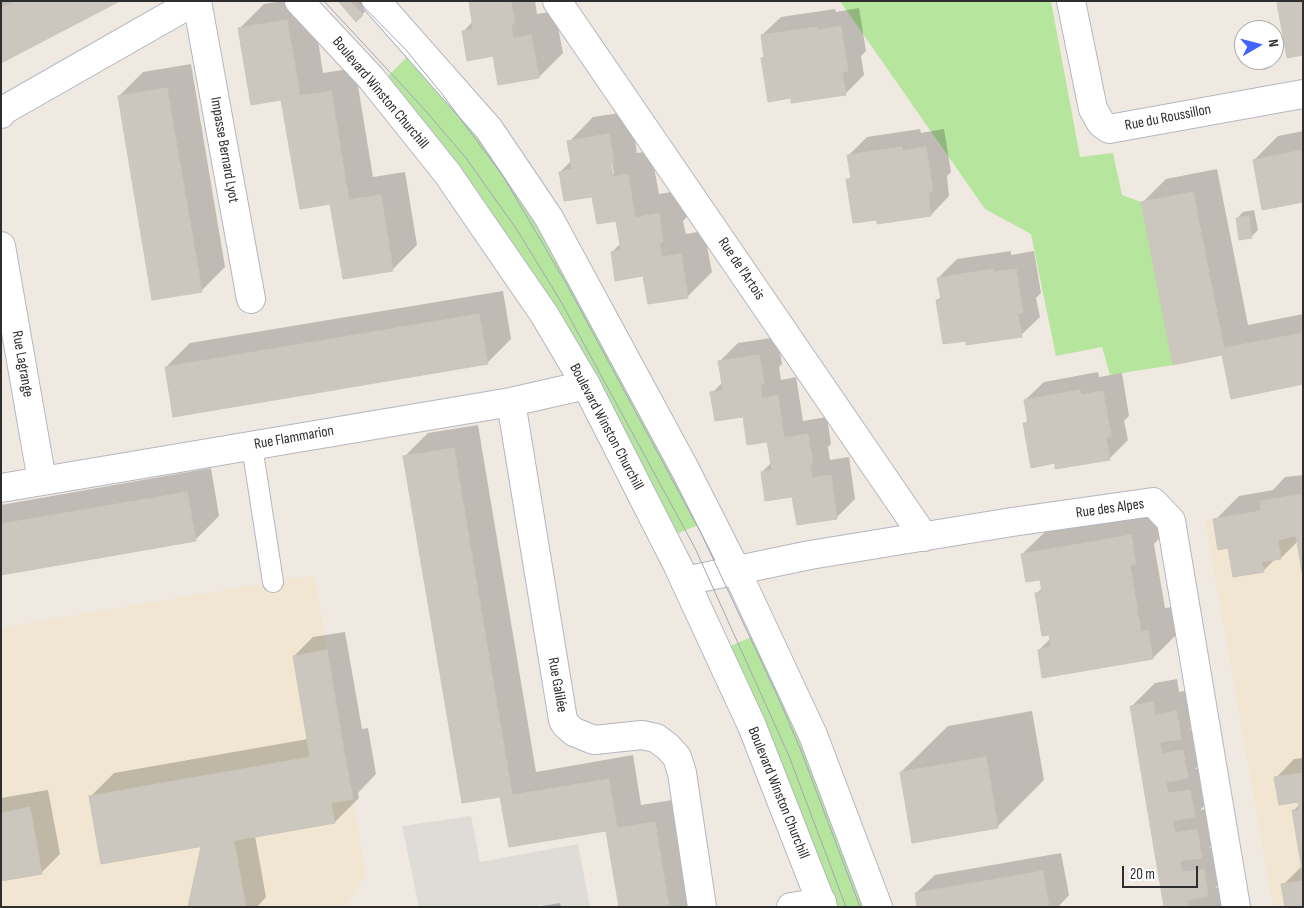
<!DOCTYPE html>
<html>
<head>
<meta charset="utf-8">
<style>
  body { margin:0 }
  #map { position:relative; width:1304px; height:908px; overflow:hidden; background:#efe9e1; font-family:"Sofia Sans Condensed",sans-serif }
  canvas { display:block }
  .frame { position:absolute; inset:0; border:2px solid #2e2e2e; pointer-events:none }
  .north { position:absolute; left:1234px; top:20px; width:50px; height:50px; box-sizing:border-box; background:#fff; border:1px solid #ababab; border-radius:50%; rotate:82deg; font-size:14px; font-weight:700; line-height:20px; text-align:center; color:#2e2e2e }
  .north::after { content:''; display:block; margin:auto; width:18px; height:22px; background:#4264fb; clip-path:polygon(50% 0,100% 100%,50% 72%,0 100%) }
  .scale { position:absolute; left:1122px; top:866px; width:76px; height:22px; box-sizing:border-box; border:2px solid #2e2e2e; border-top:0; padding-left:6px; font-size:15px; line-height:18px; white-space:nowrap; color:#2e2e2e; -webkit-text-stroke:4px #fff; paint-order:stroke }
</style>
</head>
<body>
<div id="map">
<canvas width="1304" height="908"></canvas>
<div class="frame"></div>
<div class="north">N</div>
<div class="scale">20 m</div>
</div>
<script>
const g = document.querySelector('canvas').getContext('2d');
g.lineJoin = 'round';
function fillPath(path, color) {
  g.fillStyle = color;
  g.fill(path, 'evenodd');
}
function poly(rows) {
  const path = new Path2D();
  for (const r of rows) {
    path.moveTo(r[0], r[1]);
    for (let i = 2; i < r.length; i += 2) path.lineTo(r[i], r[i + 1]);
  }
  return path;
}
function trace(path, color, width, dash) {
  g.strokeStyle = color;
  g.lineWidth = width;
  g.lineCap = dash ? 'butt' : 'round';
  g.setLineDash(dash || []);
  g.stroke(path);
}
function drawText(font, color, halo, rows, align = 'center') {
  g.font = font + ' "Sofia Sans Condensed",sans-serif';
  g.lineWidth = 4;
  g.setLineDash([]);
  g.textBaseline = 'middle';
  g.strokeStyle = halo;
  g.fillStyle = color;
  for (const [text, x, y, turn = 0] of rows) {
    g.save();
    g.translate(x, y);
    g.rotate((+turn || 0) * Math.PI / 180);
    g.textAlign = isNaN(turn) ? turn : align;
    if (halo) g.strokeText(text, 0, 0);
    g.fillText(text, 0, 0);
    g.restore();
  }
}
fillPath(poly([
  [1303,494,1303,907,1273,907,1205,520,1261,511,1260,501],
  [315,575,327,650,366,875,345,907,1,907,1,628]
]), '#f0e6d1');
fillPath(poly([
  [840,1,1051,1,1080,157,1113,153,1122,195,1141,202,1173,365,1110,375,1102,347,1056,356,1031,234,985,209],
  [413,51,506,169,703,523,674,535,386,78],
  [756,635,809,754,867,907,834,907,728,647]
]), '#b6e59e');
fillPath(poly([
  [471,816,480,862,578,844,590,907,542,907,541,905,531,907,419,907,402,826]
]), '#dfdcd8');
fillPath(poly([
  [1,1,118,1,1,61],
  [283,1,312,1,323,73,355,68,373,177,405,172,417,245,393,269,331,202,282,98,240,28,264,4],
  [339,1,361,1,368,9,356,20],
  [470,1,535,1,537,14,555,11,563,53,539,77,495,55,463,32,473,21],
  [1280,1,1303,1,1279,3],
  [859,8,866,51,861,56,864,75,845,94,792,97,762,58,765,55,762,35,781,17,835,9,836,12],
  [191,64,225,267,201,291,119,96,143,72],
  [633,111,638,137,635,140,637,153,651,151,659,194,683,190,687,217,683,221,686,234,704,231,712,272,688,296,649,303,644,275,612,252,621,243,617,220,593,195,560,172,572,160,569,142,593,117],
  [611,156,614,174,611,174,609,157],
  [920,129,921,133,944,129,951,172,947,176,949,196,931,215,879,223,878,218,848,180,852,175,848,156,867,137],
  [1303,131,1303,201,1254,160,1278,136],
  [1217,169,1248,325,1303,314,1303,383,1223,353,1142,203,1166,179],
  [1254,210,1258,230,1252,236,1237,218,1243,212],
  [1011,251,1011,255,1034,251,1041,293,1036,298,1040,317,1021,335,967,339,938,300,941,296,938,278,957,259],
  [503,291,511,339,487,363,166,367,190,343],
  [778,337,782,364,779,367,781,380,796,377,803,421,827,417,831,444,828,447,830,460,849,457,855,499,837,517,798,524,793,496,762,472,772,462,768,440,744,416,712,393,723,382,719,362,738,343],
  [1098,372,1099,377,1122,373,1129,416,1124,421,1128,440,1109,459,1056,462,1024,424,1029,419,1025,400,1044,382],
  [478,425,536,772,633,755,641,805,679,799,697,907,620,907,607,829,501,796,404,457,428,433],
  [211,468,219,516,195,540,1,573,1,505],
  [1303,475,1303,570,1298,541,1281,558,1275,559,1263,571,1229,547,1215,520,1239,496,1273,490,1285,477],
  [1155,512,1159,539,1154,544,1165,608,1172,607,1177,634,1153,658,1039,650,1051,638,1036,594,1043,587,1041,578,1022,554,1047,530],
  [345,632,362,729,368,728,376,774,358,793,359,798,335,822,255,836,266,897,257,907,190,907,203,845,90,797,114,773,308,739,294,656,313,637],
  [1177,679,1179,692,1200,688,1205,714,1189,730,1207,727,1211,753,1195,769,1214,766,1218,792,1200,810,1221,806,1225,832,1209,848,1227,845,1232,871,1215,888,1234,885,1238,907,1165,907,1131,707,1155,683],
  [1032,711,1044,780,997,827,901,772,948,726],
  [1303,758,1303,907,1283,885,1302,866,1293,811,1299,805,1299,801,1276,778,1294,759],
  [48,790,60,854,41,873,1,880,1,798],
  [1061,853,1069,895,1058,907,919,907,916,893,935,875],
  [560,903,561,907,537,907]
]), '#0003');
const building = poly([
  [15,1,120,1,1,63,1,8,15,1],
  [338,1,350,1,363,15,356,22,338,1],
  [469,1,511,1,515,24,511,24,513,38,531,35,539,78,498,85,493,56,467,61,462,31,473,29,469,1],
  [1303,1,1303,55,1287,58,1277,3,1303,1],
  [287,20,300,96,331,91,349,200,381,195,393,271,343,279,330,204,300,209,281,100,251,105,238,28,287,20],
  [841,26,848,71,842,72,846,95,791,103,791,98,768,102,761,58,764,57,761,35,817,27,817,30,841,26],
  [167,88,202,292,152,300,118,96,167,88],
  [609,134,614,162,611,163,613,177,628,174,635,218,659,213,663,242,659,243,662,257,681,254,688,298,648,304,643,276,615,281,611,252,621,250,616,221,597,224,592,197,564,201,559,172,572,169,567,141,609,134],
  [902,147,903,151,926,147,933,192,928,192,931,216,877,224,877,220,853,223,846,179,851,179,847,155,902,147],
  [1303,150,1303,202,1262,210,1253,160,1303,150],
  [1193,192,1224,348,1303,333,1303,384,1231,399,1222,355,1173,365,1141,202,1193,192],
  [1249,216,1252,238,1239,240,1236,218,1249,216],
  [993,269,993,272,1016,269,1023,313,1018,314,1022,337,966,345,966,341,943,344,936,300,941,299,937,278,993,269],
  [479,314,488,364,173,417,165,367,479,314],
  [759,355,764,384,760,384,762,398,778,395,784,438,808,434,813,464,810,464,812,478,831,475,837,519,797,525,792,497,765,501,761,472,772,470,767,442,747,445,743,417,715,421,710,392,723,390,718,361,759,355],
  [1080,390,1081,395,1103,391,1111,436,1106,437,1110,460,1055,469,1055,463,1031,468,1023,423,1028,423,1024,400,1080,390],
  [454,448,512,795,609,779,617,828,655,822,669,907,619,907,606,831,509,847,500,797,462,803,403,456,454,448],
  [187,492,196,541,1,575,1,524,187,492],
  [1303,494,1303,578,1296,536,1278,540,1281,559,1262,562,1264,572,1233,577,1228,548,1218,550,1213,519,1261,511,1260,501,1303,494],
  [1131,535,1136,564,1130,565,1141,632,1148,630,1153,659,1042,678,1038,650,1051,647,1049,635,1042,636,1035,593,1042,592,1040,580,1026,582,1021,554,1131,535],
  [327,650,344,751,310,757,293,656,327,650],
  [1153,702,1155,715,1177,711,1181,739,1160,742,1162,754,1183,750,1188,778,1166,782,1168,793,1190,790,1195,817,1173,821,1175,833,1197,829,1202,858,1180,861,1182,872,1204,869,1208,896,1187,900,1188,907,1164,907,1130,706,1153,702],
  [344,751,353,799,331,803,335,823,101,864,89,796,344,751],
  [986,757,998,828,912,843,900,772,986,757],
  [1303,773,1303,876,1292,810,1299,810,1298,802,1279,805,1274,777,1303,773],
  [30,807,42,874,1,881,1,813,30,807],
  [234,841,246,907,188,907,201,847,234,841],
  [1043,871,1049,907,917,907,915,893,1043,871],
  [1303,881,1303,907,1285,907,1281,884,1303,881]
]);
fillPath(building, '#cbc7bf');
trace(building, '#cbc5ba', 1);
const pedestrian = poly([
  [252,446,273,582]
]);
const minor = poly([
  [197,1,251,299],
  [557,1,924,537],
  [1071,1,1093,109,1101,123,1109,129,1303,94],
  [1,114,4,110,195,1],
  [1,246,42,481],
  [511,402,563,720,566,725,574,732,594,740,642,735,656,738,668,747,677,757,682,773,702,907],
  [1,488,511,402,586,385],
  [685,581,810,555,1012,522,1153,502,1171,521,1236,907],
  [791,907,822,902]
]);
const tertiary = poly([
  [299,1,371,78,447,173,544,314,586,385,678,566,752,726,823,907],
  [376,1,489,129,549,218,686,471,736,570,813,735,878,907]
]);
trace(pedestrian, '#b4b7c1', 22);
trace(minor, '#b4b7c1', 30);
trace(tertiary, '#b4b7c1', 30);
trace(pedestrian, '#fff', 20);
trace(minor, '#fff', 28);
trace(tertiary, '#fff', 28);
trace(poly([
  [324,1,424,109,466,158,517,230,560,300,695,548,789,756,846,907],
  [358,1,406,50,442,94,503,176,567,285,701,533,778,697,800,748,860,907]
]), '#a3a6b8', 1);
drawText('15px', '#2e2e2e', '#fff', [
  ["Boulevard Winston Churchill",380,93,50],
  ["Rue du Roussillon",1168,118,-11],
  ["Impasse Bernard Lyot",224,150,80],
  ["Rue de l'Artois",741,269,56],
  ["Rue Lagrange",22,364,80],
  ["Boulevard Winston Churchill",606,427,62],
  ["Rue Flammarion",294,438,-10],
  ["Rue des Alpes",1110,509,-8],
  ["Rue Galilée",557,685,80],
  ["Boulevard Winston Churchill",778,793,68]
]);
</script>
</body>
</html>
